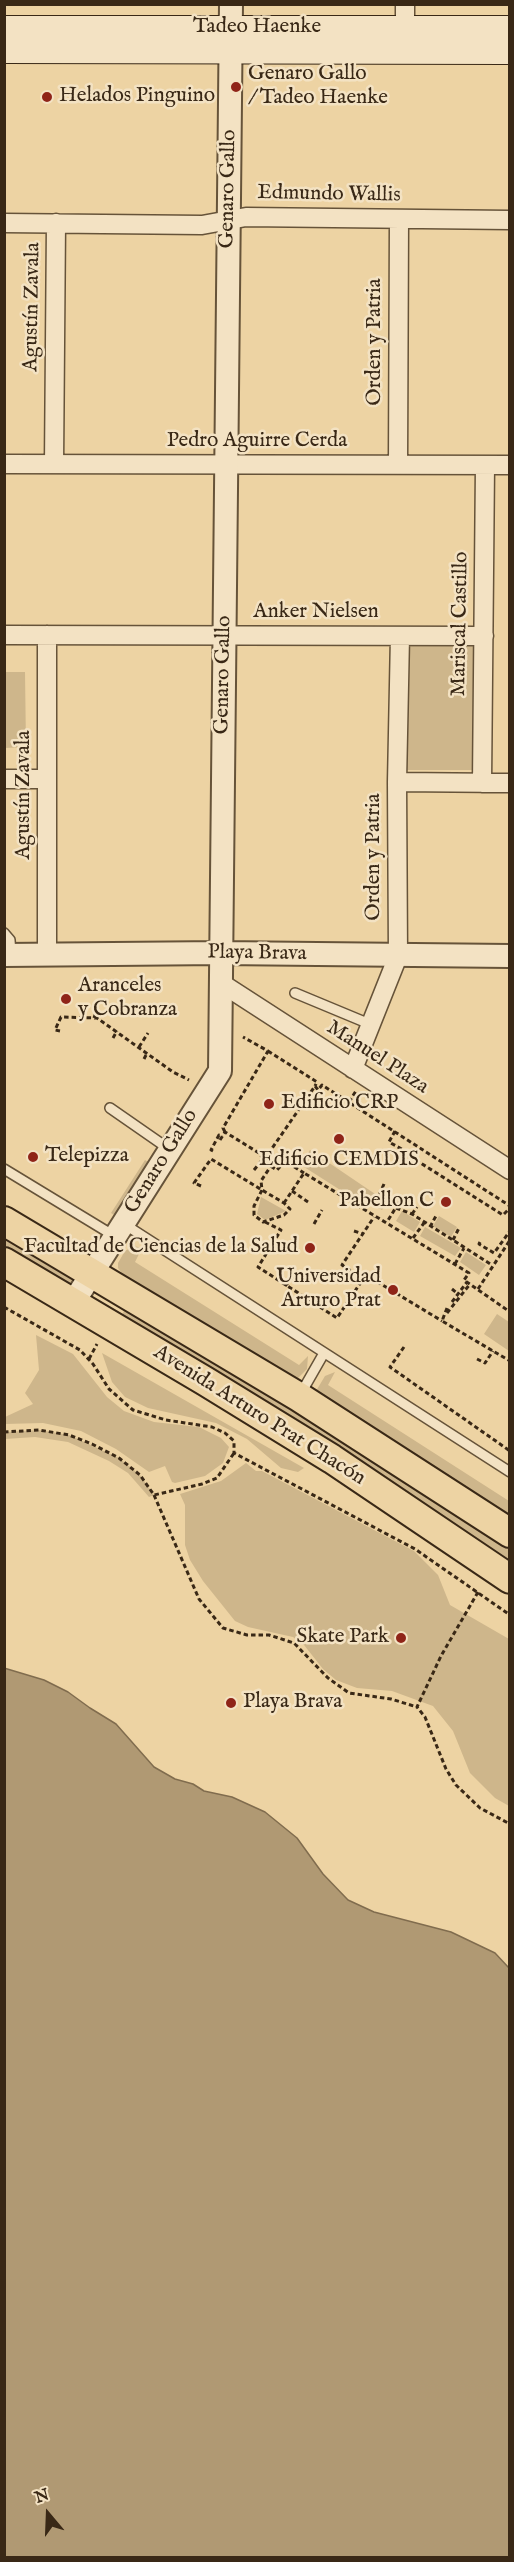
<!DOCTYPE html>
<html>
<head>
<meta charset="utf-8">
<style>
  body { margin:0 }
  #map { position:relative; width:514px; height:2562px; overflow:hidden; background:#edd3a3; font-family:"IM FELL English",serif }
  canvas { display:block }
  .frame { position:absolute; inset:0; border:6px solid #392816; pointer-events:none }
  .north { position:absolute; left:18px; top:2484px; width:60px; height:60px; -webkit-text-stroke:4px #f3e2c3; paint-order:stroke; rotate:341deg; font-size:16px; font-weight:700; line-height:24px; text-align:center; color:#392816 }
  .north::after { content:''; display:block; margin:auto; width:21px; height:27px; background:#392816; clip-path:polygon(50% 0,100% 100%,50% 72%,0 100%) }
</style>
</head>
<body>
<div id="map">
<canvas width="514" height="2562"></canvas>
<div class="frame"></div>
<div class="north">N</div>
</div>
<script>
const g = document.querySelector('canvas').getContext('2d');
g.lineJoin = 'round';
function fillPath(path, color) {
  g.fillStyle = color;
  g.fill(path, 'evenodd');
}
function poly(rows) {
  const path = new Path2D();
  for (const r of rows) {
    path.moveTo(r[0], r[1]);
    for (let i = 2; i < r.length; i += 2) path.lineTo(r[i], r[i + 1]);
  }
  return path;
}
function trace(path, color, width, dash) {
  g.strokeStyle = color;
  g.lineWidth = width;
  g.lineCap = dash ? 'butt' : 'round';
  g.setLineDash(dash || []);
  g.stroke(path);
}
function drawText(font, color, halo, rows, align = 'center') {
  g.font = font + ' "IM FELL English",serif';
  g.lineWidth = 5;
  g.setLineDash([]);
  g.textBaseline = 'middle';
  g.strokeStyle = halo;
  g.fillStyle = color;
  for (const [text, x, y, turn = 0] of rows) {
    g.save();
    g.translate(x, y);
    g.rotate((+turn || 0) * Math.PI / 180);
    g.textAlign = isNaN(turn) ? turn : align;
    if (halo) g.strokeText(text, 0, 0);
    g.fillText(text, 0, 0);
    g.restore();
  }
}
fillPath(poly([
  [405,642,475,642,474,770,405,770],
  [5,672,25,672,26,747,5,748],
  [310,1150,387,1202,382,1210,370,1203,367,1207,301,1165],
  [145,1160,155,1166,121,1219,111,1213],
  [261,1197,286,1211,265,1220,257,1214],
  [402,1211,420,1222,414,1232,396,1221],
  [439,1216,457,1227,451,1237,433,1226],
  [425,1227,461,1248,455,1256,420,1236],
  [4,1232,78,1273,69,1287,5,1251],
  [134,1246,142,1248,135,1262,299,1365,308,1356,307,1369,295,1381,126,1279,118,1268,118,1263,125,1251],
  [466,1252,486,1265,479,1275,460,1262],
  [127,1304,509,1546,509,1567,122,1315],
  [497,1314,509,1322,509,1351,484,1334],
  [36,1335,73,1354,107,1397,124,1411,154,1422,199,1427,221,1438,229,1447,223,1463,205,1476,175,1483,172,1482,165,1466,149,1472,116,1449,81,1431,43,1423,5,1424,5,1417,33,1404,25,1393,39,1370],
  [102,1353,304,1468,298,1472,281,1468,247,1439,216,1423,148,1408,125,1397,112,1382],
  [335,1372,328,1385,509,1501,509,1524,313,1396,325,1376],
  [39,1430,69,1435,119,1458,140,1475,154,1495,149,1497,128,1473,109,1461,68,1442,35,1437,5,1439,5,1432],
  [246,1463,256,1471,262,1471,414,1551,438,1575,450,1605,509,1639,509,1806,495,1798,470,1773,453,1731,433,1706,392,1691,357,1688,336,1680,323,1669,304,1645,293,1637,248,1627,235,1621,203,1581,190,1560,185,1545,185,1505,180,1494,221,1481]
]), '#ceb68b');
const water = poly([
  [4,1668,44,1680,68,1692,90,1708,116,1724,154,1767,175,1779,193,1784,204,1791,232,1797,265,1812,297,1838,323,1874,348,1900,374,1912,451,1932,495,1953,509,1968,509,2557,5,2557,4,1668]
]);
fillPath(water, '#b09973');
trace(water, '#806c4e', 1.5);
const service = poly([
  [4,933,10,940,11,954],
  [295,993,372,1025],
  [110,1108,169,1149],
  [4,1169,116,1237],
  [124,1224,510,1472],
  [300,1395,324,1353]
]);
const minor = poly([
  [405,29,405,4],
  [4,223,202,225,246,217,510,220],
  [4,464,510,465],
  [54,464,56,223],
  [398,465,399,219],
  [4,635,484,636],
  [4,779,47,779],
  [397,782,510,783],
  [482,783,485,465],
  [47,954,47,635],
  [221,983,510,1170],
  [353,1069,398,956,397,782,400,636]
]);
const tertiary = poly([
  [4,955,221,953,510,956],
  [73,1303,220,1071,231,4]
]);
const secondary = poly([
  [4,29,510,29],
  [4,50,510,51]
]);
const primary = poly([
  [4,1221,299,1397,510,1533],
  [4,1262,205,1381,332,1459,510,1579]
]);
trace(service, '#665339', 12);
trace(minor, '#665339', 21);
trace(tertiary, '#665339', 26);
trace(secondary, '#392816', 28);
trace(primary, '#392816', 32);
trace(poly([
  [94,1018,96,1012],
  [60,1031,55,1030,61,1017,97,1018,173,1072,189,1080],
  [113,1038,117,1031],
  [139,1047,148,1033],
  [268,1051,317,1082,315,1086],
  [144,1059,147,1053],
  [349,1102,356,1091],
  [395,1131,389,1142,416,1157,419,1162,503,1215,510,1208],
  [225,1132,223,1128,268,1051,243,1037],
  [220,1140,225,1132,259,1153,267,1164,277,1170,285,1161,304,1173],
  [213,1151,211,1150,219,1135,222,1137],
  [264,1160,315,1086,318,1090,322,1085,510,1206],
  [254,1170,263,1159],
  [384,1184,380,1193,398,1204,387,1222],
  [201,1186,194,1183,211,1159,262,1190,284,1203,290,1209,284,1215,263,1222,254,1215,254,1206,262,1190,261,1181,271,1166],
  [292,1191,308,1202],
  [284,1203,304,1173,469,1273,464,1280,510,1312],
  [398,1204,403,1197],
  [396,1208,412,1214,492,1265],
  [412,1214,417,1207],
  [265,1222,281,1230,258,1267,337,1318,363,1279,342,1265,374,1217],
  [314,1224,322,1210],
  [430,1227,437,1214],
  [354,1231,363,1234],
  [413,1238,424,1223],
  [453,1240,459,1228],
  [480,1242,479,1244,494,1253,510,1231],
  [455,1264,464,1248],
  [363,1279,371,1278,442,1321],
  [285,1286,294,1276],
  [452,1289,458,1294],
  [478,1289,510,1240],
  [452,1302,467,1282],
  [4,1307,80,1350,93,1364,109,1389,133,1410,166,1420,212,1427,225,1433,234,1441,234,1453,415,1549,510,1615],
  [447,1308,442,1321,510,1361],
  [447,1313,470,1284],
  [404,1347,390,1367,510,1451],
  [89,1359,97,1344],
  [477,1359,485,1363,493,1351],
  [4,1432,39,1430,69,1435,92,1444,119,1458,140,1475,154,1495,202,1484,217,1478,234,1453],
  [154,1495,199,1599,223,1628,247,1635,269,1635,294,1643,328,1678,349,1693,391,1699,417,1707],
  [478,1592,441,1656,417,1707,425,1717,446,1769,456,1785,480,1808,510,1824]
]), '#392816', 3, [4.5, 3]);
trace(service, '#f3e2c3', 9);
trace(minor, '#f3e2c3', 18);
trace(tertiary, '#f3e2c3', 22);
trace(secondary, '#f3e2c3', 26);
trace(primary, '#edd3a3', 28);
for (const [x, y, r, color] of [
  [236,87,6,"#8f2418"],
  [47,97,6,"#8f2418"],
  [66,999,6,"#8f2418"],
  [269,1104,6,"#8f2418"],
  [339,1139,6,"#8f2418"],
  [33,1157,6,"#8f2418"],
  [446,1202,6,"#8f2418"],
  [310,1248,6,"#8f2418"],
  [393,1290,6,"#8f2418"],
  [401,1638,6,"#8f2418"],
  [231,1703,6,"#8f2418"]
]) {
  const dot = new Path2D();
  dot.arc(x, y, r, 0, 2 * Math.PI);
  g.fillStyle = color;
  g.fill(dot);
  trace(dot, '#f3e2c3', 2);
}
drawText('21px', '#392816', '#f3e2c3', [
  ["Tadeo Haenke",257,28],
  ["Genaro Gallo",229,189,-89],
  ["Edmundo Wallis",329,195,1],
  ["Agustín Zavala",33,307,-89],
  ["Orden y Patria",376,342,-90],
  ["Pedro Aguirre Cerda",257,442],
  ["Anker Nielsen",316,613],
  ["Mariscal Castillo",461,624,-89],
  ["Genaro Gallo",224,675,-89],
  ["Agustín Zavala",25,795,-90],
  ["Orden y Patria",375,857,-90],
  ["Playa Brava",257,954,1],
  ["Manuel Plaza",377,1058,33],
  ["Genaro Gallo",162,1162,-58],
  ["Avenida Arturo Prat Chacón",259,1416,32]
]);
drawText('21px', '#392816', '#f3e2c3', [
  ["Genaro Gallo",248,75],
  ["/ Tadeo Haenke",248,99],
  ["Helados Pinguino",59,97],
  ["Aranceles",78,987],
  ["y Cobranza",78,1011],
  ["Edificio CRP",281,1104],
  ["Telepizza",45,1157],
  ["Edificio CEMDIS",339,1161,"center"],
  ["Pabellon C",434,1202,"right"],
  ["Facultad de Ciencias de la Salud",298,1248,"right"],
  ["Universidad",381,1278,"right"],
  ["Arturo Prat",381,1302,"right"],
  ["Skate Park",389,1638,"right"],
  ["Playa Brava",243,1703]
], 'left');
</script>
</body>
</html>
